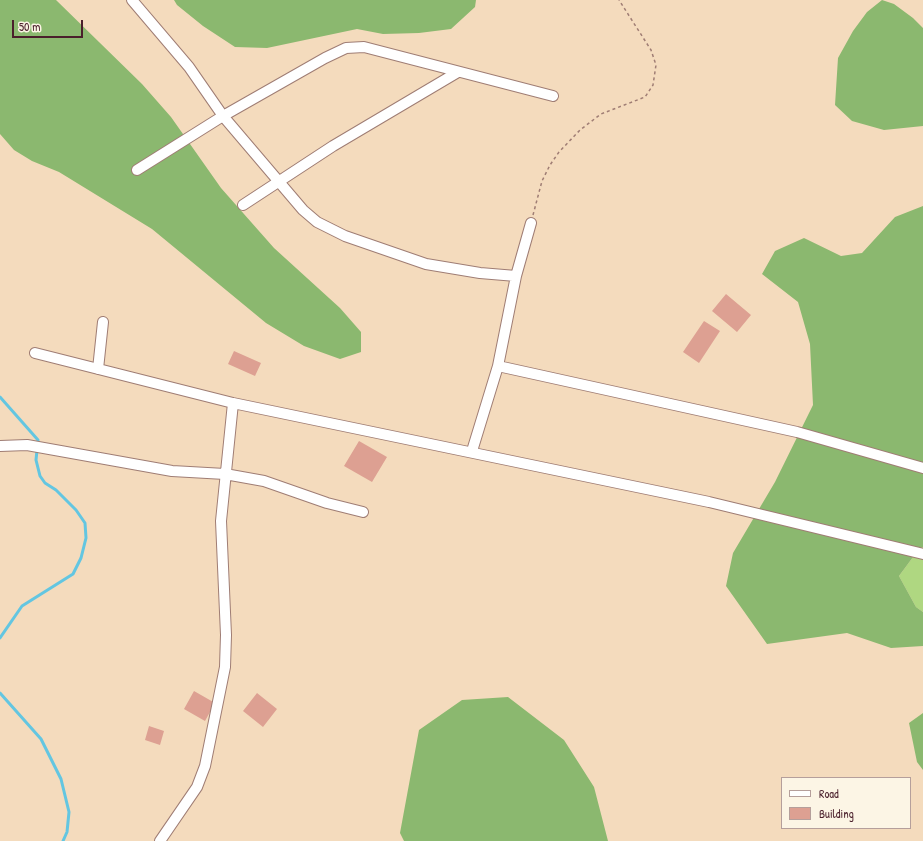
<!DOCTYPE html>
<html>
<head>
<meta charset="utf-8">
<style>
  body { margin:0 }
  #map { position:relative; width:923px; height:841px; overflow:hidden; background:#f4dbbd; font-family:"Patrick Hand",sans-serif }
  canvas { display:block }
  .legend { position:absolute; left:781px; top:777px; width:130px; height:52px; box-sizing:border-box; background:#fcf5e5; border:1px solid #b59f9b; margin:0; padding:5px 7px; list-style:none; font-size:12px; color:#4a1f2b }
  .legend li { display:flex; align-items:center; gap:8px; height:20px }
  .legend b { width:20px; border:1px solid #b59f9b }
  .scale { position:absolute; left:12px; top:20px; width:71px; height:18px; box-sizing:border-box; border:2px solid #4a1f2b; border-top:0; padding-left:5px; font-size:12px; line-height:14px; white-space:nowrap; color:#4a1f2b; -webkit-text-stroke:3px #fcf5e5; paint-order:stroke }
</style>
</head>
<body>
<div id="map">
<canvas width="923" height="841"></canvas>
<ul class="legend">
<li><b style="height:5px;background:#fff"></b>Road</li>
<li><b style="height:11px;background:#dda092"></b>Building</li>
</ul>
<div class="scale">50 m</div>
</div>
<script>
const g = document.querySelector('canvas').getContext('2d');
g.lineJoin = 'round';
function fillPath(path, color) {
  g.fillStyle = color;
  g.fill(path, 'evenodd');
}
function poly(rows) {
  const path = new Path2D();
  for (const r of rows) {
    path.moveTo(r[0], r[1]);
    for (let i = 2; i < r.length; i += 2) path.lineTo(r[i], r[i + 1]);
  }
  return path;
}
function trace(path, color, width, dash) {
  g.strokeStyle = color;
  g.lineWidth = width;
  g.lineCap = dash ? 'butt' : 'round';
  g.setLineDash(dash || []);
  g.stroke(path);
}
fillPath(poly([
  [923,547,923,612,916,607,899,576,919,549]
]), '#afd781');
fillPath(poly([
  [0,0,56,0,142,84,171,117,221,188,274,248,340,308,361,332,361,352,340,359,304,346,266,323,152,229,59,172,32,161,14,150,0,134],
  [174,0,476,0,475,7,451,29,419,33,383,34,357,29,267,48,235,47,203,26,177,5],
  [882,0,894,4,913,18,923,28,923,126,884,130,852,121,835,105,838,58,853,31,867,12],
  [923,206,923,547,919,549,899,576,916,607,923,612,923,646,891,648,847,633,767,644,726,586,733,553,775,482,813,405,810,344,798,302,762,274,775,251,804,238,841,256,862,253,895,217],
  [508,697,564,740,594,787,608,841,404,841,400,833,419,730,462,700],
  [923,713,923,770,917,762,909,723]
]), '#8bb86f');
trace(poly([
  [0,397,38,440,36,460,40,476,45,483,56,490,76,510,85,523,86,538,81,558,73,574,22,606,0,638],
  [0,693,41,739,61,779,69,812,67,832,63,841]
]), '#63c6e1', 3);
fillPath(poly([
  [726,294,751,315,737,332,712,311],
  [704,321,720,331,699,363,683,352],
  [234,351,261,363,255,376,228,364],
  [359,441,387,457,372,482,344,466],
  [194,691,215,703,205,721,184,709],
  [257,693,277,709,263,727,243,711],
  [149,726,164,731,160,745,145,740]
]), '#dda092');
const street = poly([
  [132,0,189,67,223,116,303,210,317,222,345,236,426,264,480,273,516,276],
  [137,170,223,116,325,58,346,48,364,47,553,96],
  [243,205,333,146,458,72],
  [35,353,233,403,709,502,923,554],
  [498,366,797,432,923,468],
  [98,369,103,322],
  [0,446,27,445,172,471,225,474,264,481,327,503,363,512],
  [472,451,498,366,516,276,531,223],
  [160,841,197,787,205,766,225,667,226,635,221,521,233,403]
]);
trace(street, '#9f7d74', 12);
trace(poly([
  [533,215,542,181,550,165,559,152,580,130,601,114,645,97,653,85,656,65,651,50,619,0]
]), '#9f7d74', 1.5, [3, 3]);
trace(street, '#fff', 10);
</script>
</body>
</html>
